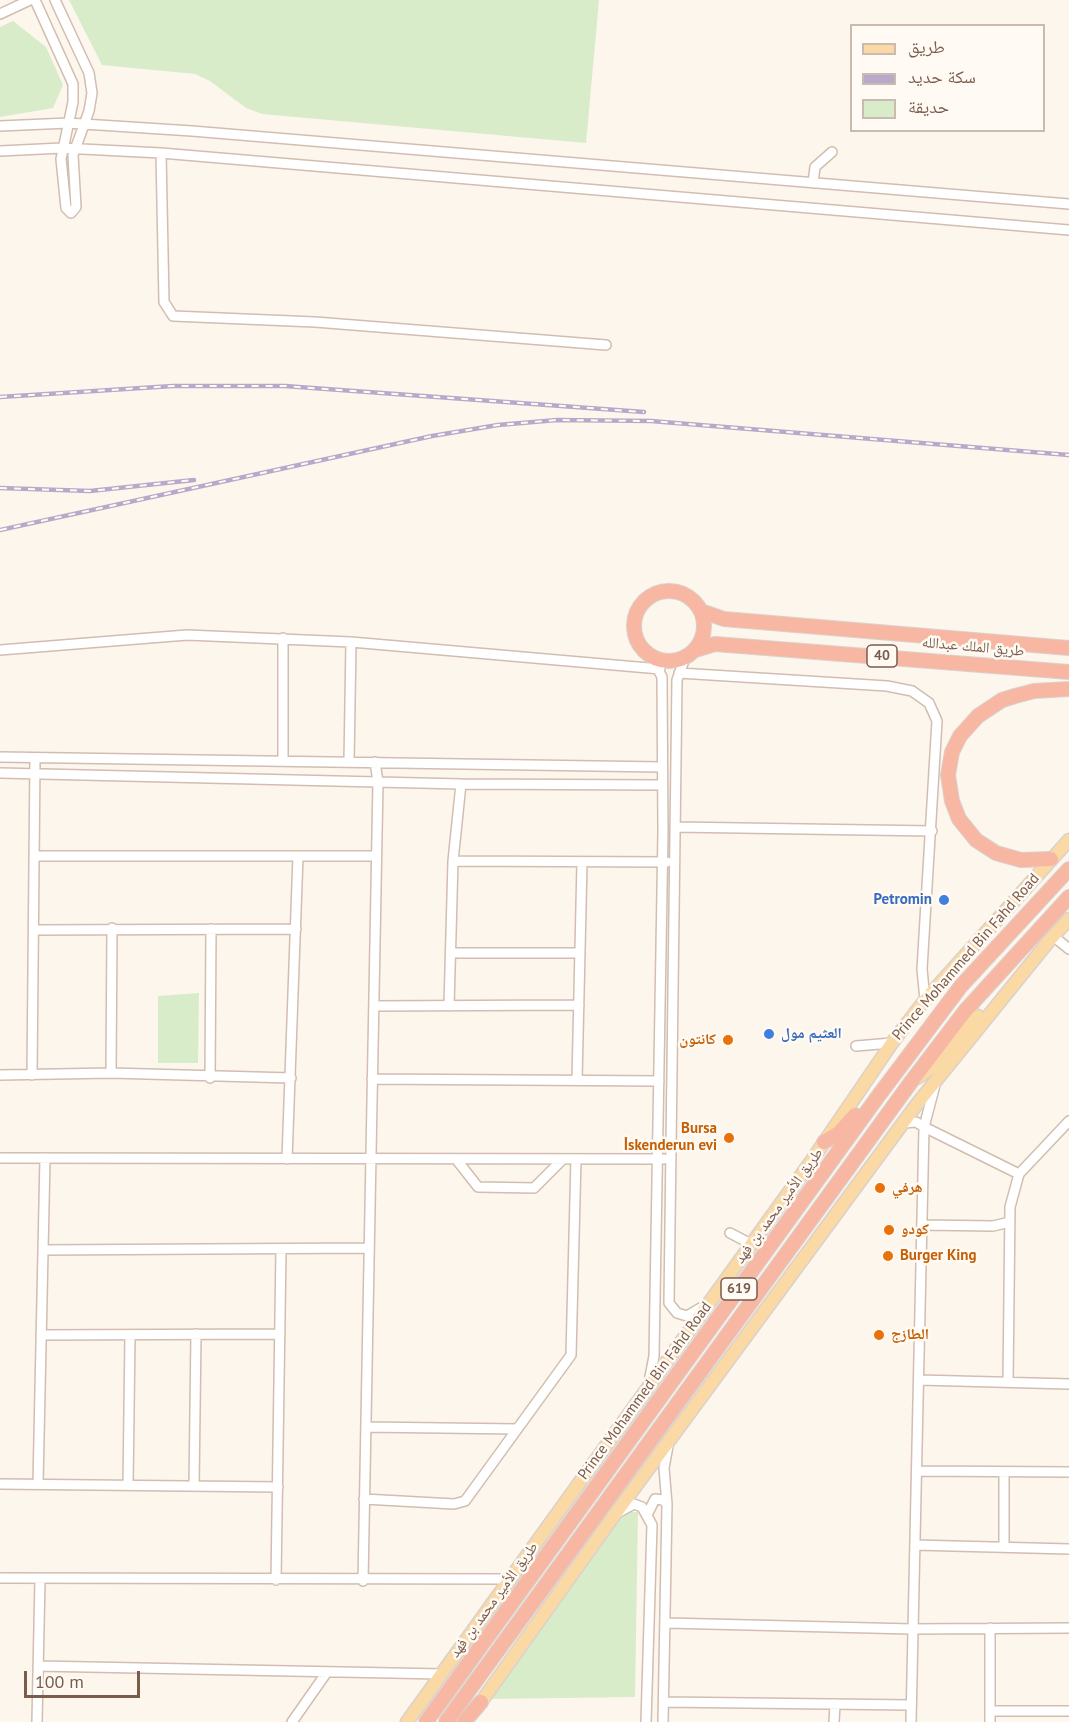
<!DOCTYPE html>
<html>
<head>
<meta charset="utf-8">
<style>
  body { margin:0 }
  #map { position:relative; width:1069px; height:1722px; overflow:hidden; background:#fdf6ec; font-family:"PT Sans","Noto Naskh Arabic",sans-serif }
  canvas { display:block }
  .legend { position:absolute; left:850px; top:24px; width:195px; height:108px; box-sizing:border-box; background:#fffaf3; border:2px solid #cabbb1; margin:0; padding:8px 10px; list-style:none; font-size:18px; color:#7a5c4d }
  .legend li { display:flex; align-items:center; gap:12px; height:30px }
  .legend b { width:30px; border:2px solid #cabbb1 }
  .scale { position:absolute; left:24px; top:1671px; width:116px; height:27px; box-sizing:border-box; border:3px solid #7a5c4d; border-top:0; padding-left:8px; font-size:18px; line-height:21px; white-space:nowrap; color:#7a5c4d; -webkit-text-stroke:4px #fffaf3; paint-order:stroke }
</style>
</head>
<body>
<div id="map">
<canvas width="1069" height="1722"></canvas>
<ul class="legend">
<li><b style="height:8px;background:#fbd9a5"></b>طريق</li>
<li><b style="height:8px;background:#b9a8c9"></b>سكة حديد</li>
<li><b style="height:16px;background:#d8ecc9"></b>حديقة</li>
</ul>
<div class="scale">100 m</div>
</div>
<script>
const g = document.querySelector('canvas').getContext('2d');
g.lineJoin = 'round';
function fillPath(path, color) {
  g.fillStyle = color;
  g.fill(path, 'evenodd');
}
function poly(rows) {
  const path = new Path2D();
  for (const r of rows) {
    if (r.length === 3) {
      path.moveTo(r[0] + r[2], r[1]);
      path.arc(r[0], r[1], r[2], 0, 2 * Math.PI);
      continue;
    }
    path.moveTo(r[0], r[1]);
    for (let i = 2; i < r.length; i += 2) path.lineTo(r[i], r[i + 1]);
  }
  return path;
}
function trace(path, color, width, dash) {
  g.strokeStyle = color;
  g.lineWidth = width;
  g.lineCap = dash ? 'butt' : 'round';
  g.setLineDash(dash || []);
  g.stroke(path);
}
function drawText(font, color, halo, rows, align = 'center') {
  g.font = font + ' "PT Sans","Noto Naskh Arabic",sans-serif';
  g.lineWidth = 5;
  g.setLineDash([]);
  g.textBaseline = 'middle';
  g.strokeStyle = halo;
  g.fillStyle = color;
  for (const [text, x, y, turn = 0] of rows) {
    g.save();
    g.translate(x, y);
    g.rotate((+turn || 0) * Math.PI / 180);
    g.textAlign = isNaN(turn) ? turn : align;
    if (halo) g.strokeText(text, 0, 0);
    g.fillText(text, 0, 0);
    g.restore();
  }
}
fillPath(poly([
  [69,0,599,0,586,143,262,114,246,108,210,81,195,74,102,65],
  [13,21,46,47,63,85,53,108,0,117,0,27],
  [199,993,198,1063,158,1063,158,996],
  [624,1512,638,1512,635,1697,486,1699]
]), '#d8ecc9');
const minor = poly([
  [35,0,73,84,73,102,61,159,66,208,71,213,76,207,73,155,89,111,92,93,89,73,55,0],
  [0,14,30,0],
  [0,126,68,123,192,131,1069,204],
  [0,151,62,148,161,153,1069,230],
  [161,153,164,302,173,316,315,322,606,345],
  [813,183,815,167,832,152],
  [283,638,283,761],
  [0,650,187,635,351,642,660,669],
  [685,658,677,680,669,1303,677,1313,687,1316,706,1305],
  [679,673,887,686,912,691,929,703,937,721,922,969,925,1000],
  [0,757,661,767],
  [349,762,351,642],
  [0,773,461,784,661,785],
  [676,827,932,831],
  [34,856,376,856],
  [453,861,667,862],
  [34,930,296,929],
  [1053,936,1069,949],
  [451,953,580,953],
  [374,1006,579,1005],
  [449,1006,453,861,461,784],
  [856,1046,892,1043],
  [111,1073,112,928],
  [0,1075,111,1073,291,1078],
  [32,1075,35,758],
  [210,1078,211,929],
  [372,1079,659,1081],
  [577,1080,582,863],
  [903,1123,916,1122,924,1127,935,1085],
  [0,1158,664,1159],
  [287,1159,298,856],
  [456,1159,478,1187,534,1188,563,1159],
  [922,1225,993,1226,1010,1222],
  [730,1233,751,1244],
  [43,1250,369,1248],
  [41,1335,280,1334],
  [920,1380,1069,1384],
  [649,1382,654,1356,663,832,662,677,651,656],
  [1008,1382,1010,1207,1019,1174,1069,1121],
  [366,1427,517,1429],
  [917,1471,1069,1472],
  [0,1484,278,1487],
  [38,1484,45,1158],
  [128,1485,130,1335],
  [194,1486,196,1334],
  [364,1499,454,1504,465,1501,571,1355,576,1159],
  [619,1512,634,1504,642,1507,652,1525,646,1722],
  [648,1513,655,1499,663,1500,667,1504],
  [915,1545,1069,1549],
  [1004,1547,1004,1472],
  [0,1578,508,1579],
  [276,1580,281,1250],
  [363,1581,378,782,375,762],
  [667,1623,912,1629,1069,1628],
  [990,1628,990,1722],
  [38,1666,442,1674],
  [664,1702,911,1705],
  [990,1711,1069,1711],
  [37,1722,40,1579],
  [292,1722,327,1672],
  [663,1722,667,1504,664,1468,668,1446],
  [834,1722,835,1704],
  [911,1722,924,1127,1019,1174]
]);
const major = poly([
  [1048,942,1069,919],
  [917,1078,931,1068,978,1016],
  [476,1709,613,1517,917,1104,1053,936],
  [407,1722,810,1163,892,1043,925,1000,1069,840]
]);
const highway = poly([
  [669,626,35],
  [701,611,724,619,1069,648],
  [695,650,715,644,1069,672],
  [1051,859,1021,860,996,853,976,840,959,819,952,801,948,775,952,752,960,736,978,716,1002,700,1015,696,1034,691,1069,689],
  [824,1142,839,1133,855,1115],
  [426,1722,879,1095,961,986,1069,869],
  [446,1722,911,1082,965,1011,1069,897],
  [464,1722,481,1702]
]);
trace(minor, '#d1beb0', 12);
trace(major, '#dad1cd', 15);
trace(highway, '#dad1cd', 16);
trace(minor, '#fff', 9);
trace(major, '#fbd9a5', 12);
trace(highway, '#f7b7a3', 14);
const rail = poly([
  [0,397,173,386,285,386,644,412],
  [0,488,90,491,194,480],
  [0,530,432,436,498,425,557,420,651,421,1069,455]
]);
trace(rail, '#b9a8c9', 4.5);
trace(rail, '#fffaf3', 2, [7]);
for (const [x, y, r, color] of [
  [944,900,6,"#3f7fe0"],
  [769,1034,6,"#3f7fe0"],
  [728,1040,6,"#e8710a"],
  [729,1138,6,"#e8710a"],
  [880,1188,6,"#e8710a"],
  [889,1230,6,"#e8710a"],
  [888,1256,6,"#e8710a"],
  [879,1335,6,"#e8710a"]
]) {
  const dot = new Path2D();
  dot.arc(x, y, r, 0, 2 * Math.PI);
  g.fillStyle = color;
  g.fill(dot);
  trace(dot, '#fffaf3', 2);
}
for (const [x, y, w] of [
  [882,656,30],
  [739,1289,36]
]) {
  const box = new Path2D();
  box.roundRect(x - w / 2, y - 11, w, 22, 4.5);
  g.fillStyle = '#fffaf3';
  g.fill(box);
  trace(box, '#7a5c4d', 1.5);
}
drawText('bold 14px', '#7a5c4d', null, [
  ["40",882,656],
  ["619",739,1289]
]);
drawText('15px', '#7a5c4d', '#fffaf3', [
  ["طريق الملك عبدالله",973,647,5],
  ["Prince Mohammed Bin Fahd Road",966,957,-49],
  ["طريق الأمير محمد بن فهد",779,1206,-54],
  ["Prince Mohammed Bin Fahd Road",645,1391,-54],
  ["طريق الأمير محمد بن فهد",494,1600,-54]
]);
drawText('bold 15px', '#366cbe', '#fffaf3', [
  ["Petromin",932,900],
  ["العثيم مول",781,1034,"left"]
], 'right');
drawText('bold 15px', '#c56008', '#fffaf3', [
  ["كانتون",716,1040,"right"],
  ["Bursa",717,1129,"right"],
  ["İskenderun evi",717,1146,"right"],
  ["هرفي",892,1188],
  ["كودو",901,1230],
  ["Burger King",900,1256],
  ["الطازج",891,1335]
], 'left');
</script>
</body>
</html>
